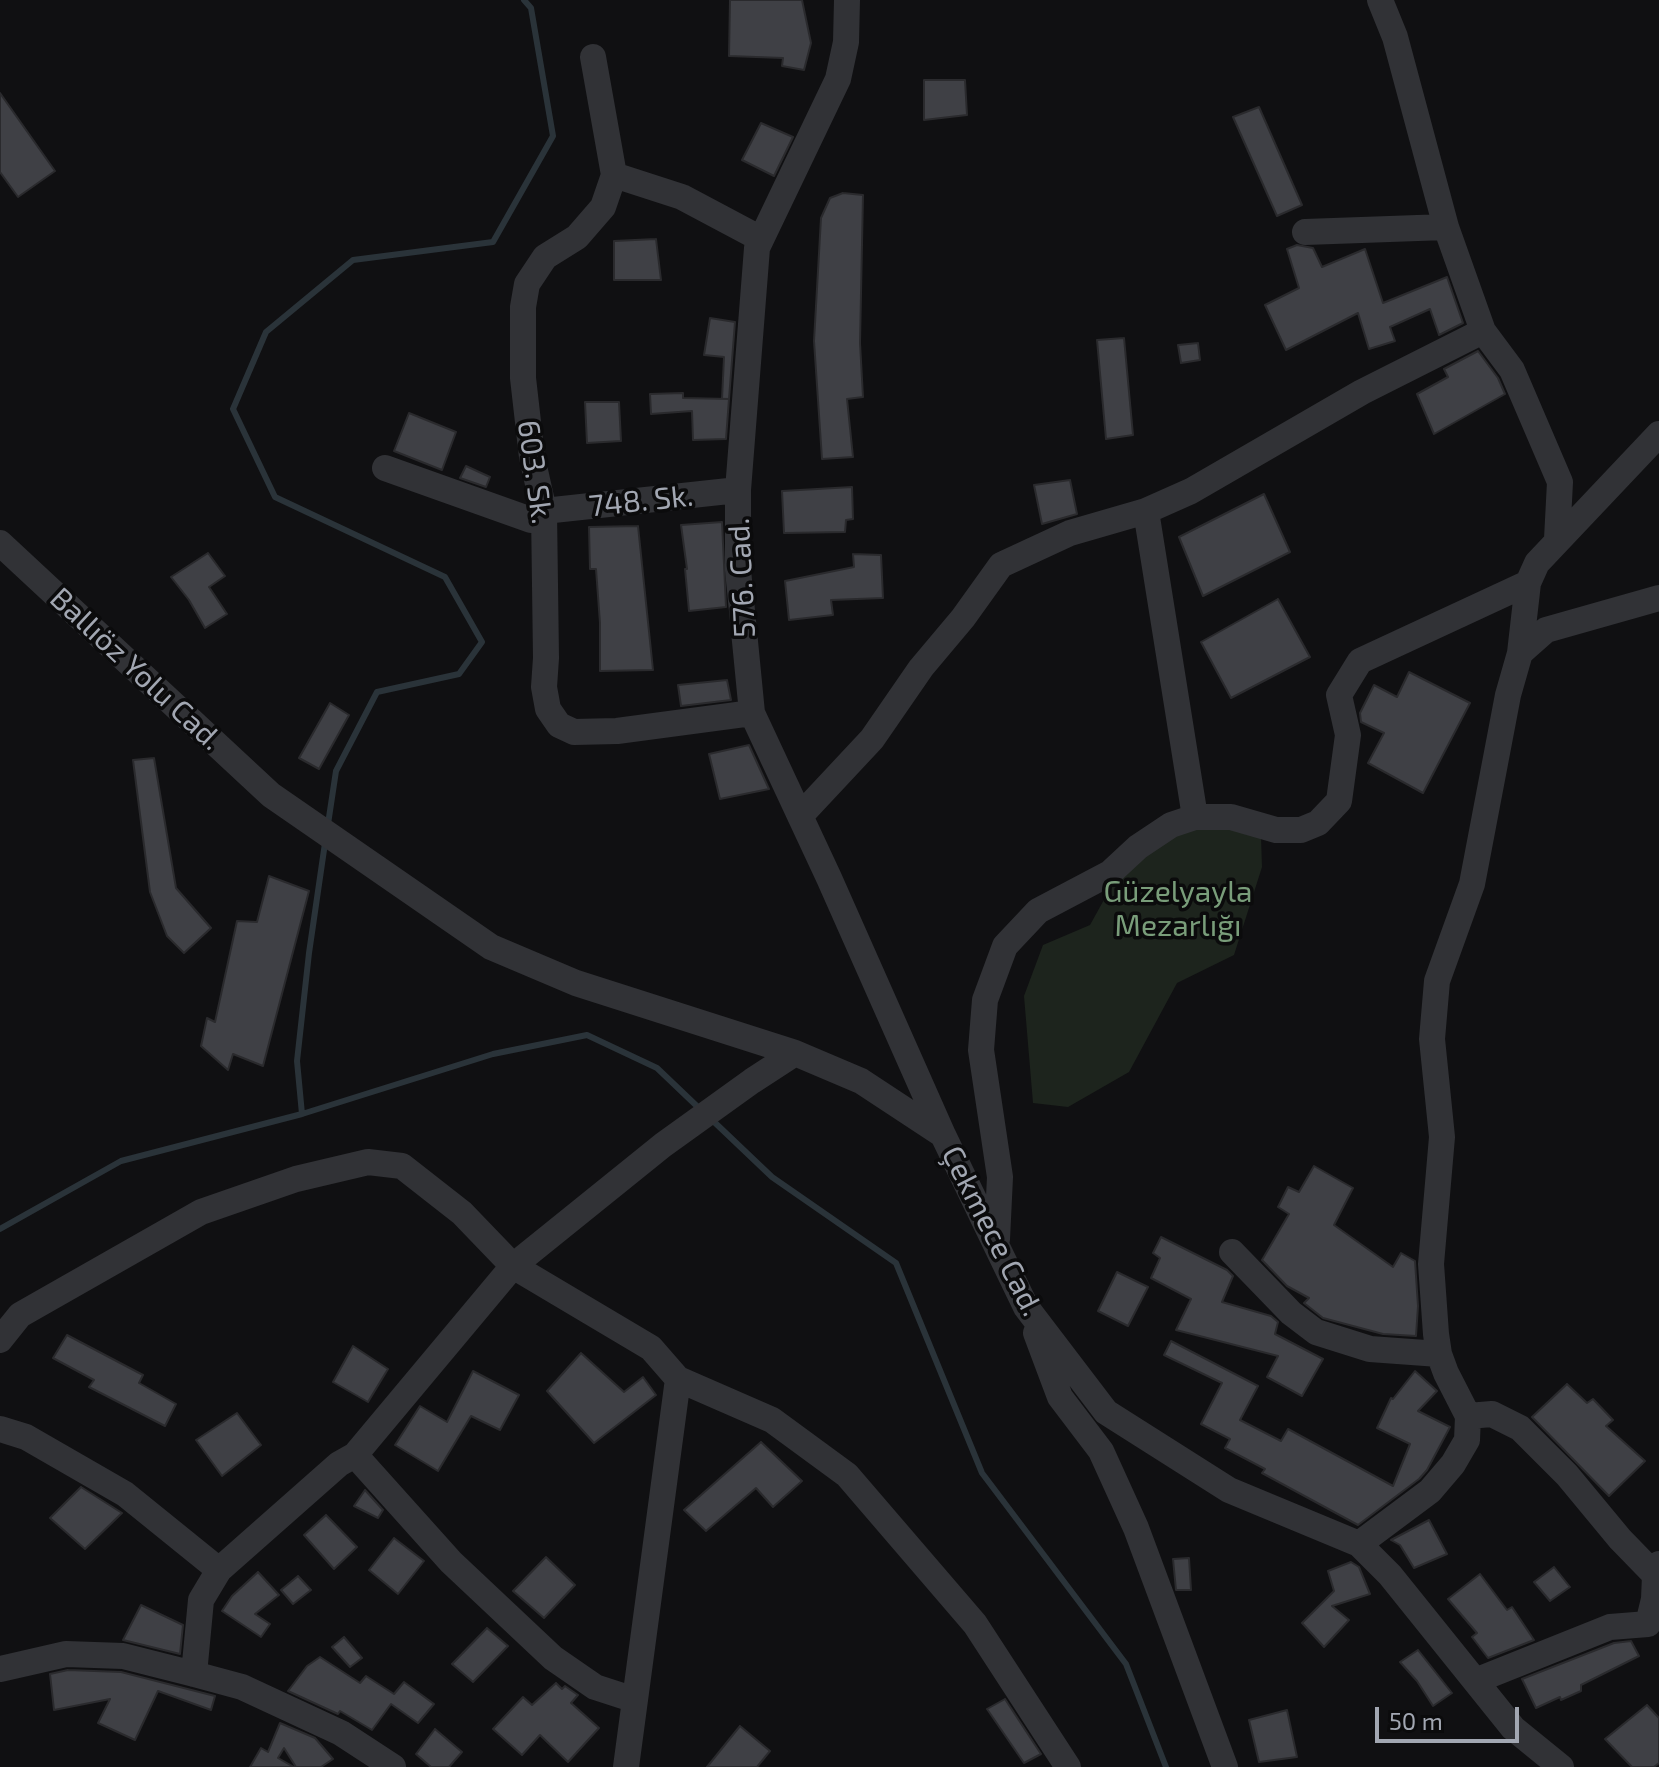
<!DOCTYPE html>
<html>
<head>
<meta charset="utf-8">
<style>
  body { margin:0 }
  #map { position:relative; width:1659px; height:1767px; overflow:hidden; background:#101012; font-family:"Exo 2",sans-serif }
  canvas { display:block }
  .scale { position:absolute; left:1375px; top:1707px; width:144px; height:36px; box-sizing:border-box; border:4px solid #a2a7b2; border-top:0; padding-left:10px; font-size:24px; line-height:28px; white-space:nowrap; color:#a2a7b2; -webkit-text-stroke:6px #0b0b0c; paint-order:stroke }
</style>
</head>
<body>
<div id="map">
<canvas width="1659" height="1767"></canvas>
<div class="scale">50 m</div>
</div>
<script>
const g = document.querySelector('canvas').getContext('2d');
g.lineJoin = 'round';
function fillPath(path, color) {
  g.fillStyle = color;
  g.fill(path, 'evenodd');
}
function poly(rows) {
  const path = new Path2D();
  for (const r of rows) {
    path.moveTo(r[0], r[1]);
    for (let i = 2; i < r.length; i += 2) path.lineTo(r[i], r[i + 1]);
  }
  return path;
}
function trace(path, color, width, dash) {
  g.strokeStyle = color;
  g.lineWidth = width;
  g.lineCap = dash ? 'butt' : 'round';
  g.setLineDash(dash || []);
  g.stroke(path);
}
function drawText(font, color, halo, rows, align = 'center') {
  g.font = font + ' "Exo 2",sans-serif';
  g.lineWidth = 7;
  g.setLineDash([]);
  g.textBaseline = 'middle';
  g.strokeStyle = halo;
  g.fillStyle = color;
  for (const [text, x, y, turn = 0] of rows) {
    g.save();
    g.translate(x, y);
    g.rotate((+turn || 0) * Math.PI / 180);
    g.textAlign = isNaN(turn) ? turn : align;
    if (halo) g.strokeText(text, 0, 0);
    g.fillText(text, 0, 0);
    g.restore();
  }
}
fillPath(poly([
  [1188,817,1261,837,1262,867,1234,955,1177,983,1129,1072,1068,1107,1033,1103,1024,996,1043,945,1090,925,1121,869]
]), '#1d241d');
trace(poly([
  [328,824,336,771,377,692,459,674,482,642,445,577,275,497,233,409,266,332,353,260,493,242,553,136,531,8,524,0],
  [302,1114,297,1061,309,953,325,843],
  [710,1118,772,1177,896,1263,982,1473,1126,1664,1166,1767],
  [0,1229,121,1161,302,1114,493,1054,587,1035,657,1068,701,1110]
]), '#2a3339', 6);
const building = poly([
  [730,0,802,0,811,43,804,70,782,66,783,58,729,56,730,0],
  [924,80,965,80,967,115,924,120,924,80],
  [0,93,55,171,18,197,0,172,0,93],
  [1259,107,1302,205,1277,216,1233,117,1259,107],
  [761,123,793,137,774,176,742,160,761,123],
  [843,193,863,195,860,343,863,397,847,399,853,457,822,459,814,341,821,218,830,198,843,193],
  [656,239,661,280,614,280,614,241,656,239],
  [1297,245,1313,248,1322,267,1365,249,1383,303,1447,277,1463,323,1439,335,1430,309,1390,327,1395,341,1369,349,1358,313,1286,350,1265,305,1299,288,1287,249,1297,245],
  [710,318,735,322,729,399,722,399,724,357,704,355,710,318],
  [1124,338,1133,435,1106,439,1097,340,1124,338],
  [1198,343,1200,360,1181,363,1178,345,1198,343],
  [1478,351,1498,378,1505,394,1434,434,1417,394,1448,377,1444,369,1478,351],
  [683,393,683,398,729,399,726,439,693,440,692,411,651,414,650,394,683,393],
  [585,402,619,402,621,441,587,443,585,402],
  [409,413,456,432,442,470,394,451,409,413],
  [466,466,490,477,486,487,460,478,466,466],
  [1070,480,1077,514,1042,524,1034,485,1070,480],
  [852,487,853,519,846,520,845,532,784,533,782,491,852,487],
  [1264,494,1290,552,1203,596,1179,537,1264,494],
  [722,522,726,607,689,611,685,569,687,569,681,525,722,522],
  [638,526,653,670,600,671,600,623,596,569,590,569,589,527,638,526],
  [208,553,225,576,209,587,227,614,205,628,189,600,171,577,208,553],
  [853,554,881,555,883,598,831,600,833,615,789,620,785,581,854,567,853,554],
  [1278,599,1310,657,1231,698,1201,642,1278,599],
  [1409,672,1470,703,1423,793,1368,763,1384,733,1361,722,1360,713,1374,685,1397,697,1409,672],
  [727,680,731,700,681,706,678,685,727,680],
  [330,703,349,715,319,769,299,758,330,703],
  [749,745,769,789,720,799,709,754,749,745],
  [154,758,176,888,211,928,184,953,167,936,150,892,133,760,154,758],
  [269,876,309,891,263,1066,233,1054,228,1070,201,1046,207,1018,215,1022,237,921,257,922,269,876],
  [1314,1166,1353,1188,1334,1225,1393,1267,1401,1253,1415,1261,1418,1306,1416,1336,1383,1334,1323,1318,1304,1303,1309,1298,1287,1286,1262,1260,1289,1214,1278,1207,1288,1187,1299,1192,1314,1166],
  [1161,1237,1227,1270,1233,1276,1222,1302,1271,1316,1278,1322,1275,1334,1323,1359,1302,1396,1267,1377,1278,1356,1176,1330,1191,1299,1151,1278,1160,1258,1153,1253,1161,1237],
  [1117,1272,1148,1287,1128,1326,1098,1311,1117,1272],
  [67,1335,143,1375,139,1383,176,1404,165,1426,89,1387,94,1380,53,1358,67,1335],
  [1171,1341,1258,1386,1240,1420,1281,1441,1288,1429,1393,1486,1410,1444,1377,1428,1391,1398,1393,1399,1415,1371,1437,1391,1418,1411,1450,1427,1427,1470,1419,1479,1358,1525,1262,1473,1265,1469,1225,1448,1230,1439,1201,1424,1222,1383,1164,1355,1171,1341],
  [353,1346,388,1369,368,1402,333,1382,353,1346],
  [581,1353,624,1392,643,1377,656,1395,594,1443,547,1391,581,1353],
  [473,1371,519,1395,500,1430,471,1416,438,1471,395,1445,420,1406,447,1422,473,1371],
  [1567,1384,1587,1403,1593,1399,1613,1420,1606,1426,1645,1461,1609,1496,1532,1417,1567,1384],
  [237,1413,261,1445,222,1476,196,1440,237,1413],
  [761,1442,802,1481,773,1507,756,1488,706,1531,684,1510,761,1442],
  [81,1487,122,1513,85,1549,50,1518,81,1487],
  [365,1490,383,1510,378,1518,354,1506,365,1490],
  [326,1515,357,1547,334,1569,304,1535,326,1515],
  [1429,1520,1447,1554,1414,1568,1400,1545,1391,1540,1429,1520],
  [394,1538,424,1561,398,1594,369,1570,394,1538],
  [546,1557,575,1585,544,1618,513,1591,546,1557],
  [1189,1558,1191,1590,1176,1590,1173,1559,1189,1558],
  [1351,1562,1359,1567,1370,1594,1332,1606,1349,1620,1324,1647,1302,1623,1334,1591,1328,1571,1351,1562],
  [1554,1567,1570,1587,1550,1601,1534,1582,1554,1567],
  [258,1572,279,1595,255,1614,270,1624,261,1637,222,1611,232,1596,258,1572],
  [1480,1574,1507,1610,1512,1607,1534,1640,1488,1658,1472,1637,1477,1633,1448,1599,1480,1574],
  [298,1576,311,1590,293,1604,281,1590,298,1576],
  [141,1605,183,1625,180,1654,123,1640,141,1605],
  [487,1628,508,1646,473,1682,452,1664,487,1628],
  [344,1637,362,1658,350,1667,332,1647,344,1637],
  [1631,1641,1639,1656,1581,1685,1581,1691,1561,1700,1560,1697,1536,1708,1522,1679,1614,1643,1631,1641],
  [1418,1650,1452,1693,1433,1706,1417,1681,1400,1662,1418,1650],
  [320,1657,360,1683,366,1676,394,1694,404,1682,434,1704,418,1723,391,1704,372,1730,340,1711,338,1714,288,1691,307,1666,320,1657],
  [68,1670,121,1672,215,1696,211,1710,158,1691,135,1740,98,1723,110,1699,54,1710,50,1674,68,1670],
  [556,1683,562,1689,565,1686,578,1695,571,1703,599,1728,568,1762,540,1735,522,1755,493,1729,523,1697,532,1705,556,1683],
  [1005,1699,1041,1754,1024,1763,987,1709,1005,1699],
  [1647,1705,1659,1718,1659,1763,1654,1767,1632,1767,1605,1739,1647,1705],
  [1287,1710,1297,1757,1259,1762,1249,1720,1287,1710],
  [280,1723,315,1738,333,1759,321,1767,296,1767,284,1748,278,1758,294,1767,250,1767,261,1748,268,1752,280,1723],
  [740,1726,770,1751,757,1767,707,1767,740,1726],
  [435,1729,462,1752,449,1767,431,1767,416,1754,435,1729]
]);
fillPath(building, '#3f4045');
trace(building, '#2a2a2d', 2);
trace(poly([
  [847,0,846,42,838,79,757,248,738,490,738,570,752,713,829,878,943,1135],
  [1380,0,1395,37,1446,227,1483,331,1512,370,1560,482,1557,539],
  [593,57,614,175,603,207,577,237,545,257,527,284,523,307,523,378,532,457,544,511,546,658,544,687,548,709,559,725,574,732,617,731,752,713],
  [614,175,682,197,761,239],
  [1305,232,1446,227],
  [385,468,531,520,544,511,738,490],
  [1146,511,1195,817],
  [0,543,271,795,491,947,576,983,795,1053,861,1081,943,1135,1026,1307,1106,1412,1229,1490,1359,1544,1390,1575,1513,1728,1561,1767],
  [1520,653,1528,583,1537,563,1659,434],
  [800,816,872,739,921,668,963,618,1001,565,1070,533,1146,511,1191,491,1362,392,1483,331],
  [997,1239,1000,1177,981,1050,985,1000,1005,946,1038,911,1110,873,1138,847,1171,825,1195,817,1231,817,1276,830,1301,830,1318,823,1339,801,1348,735,1339,695,1360,661,1528,583],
  [1232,1252,1291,1313,1316,1332,1370,1349,1439,1354],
  [1036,1333,1060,1397,1101,1451,1136,1528,1225,1767],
  [0,1340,20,1315,201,1212,296,1179,368,1162,402,1166,462,1213,513,1266,651,1348,678,1379,772,1420,847,1475,975,1624,1068,1767],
  [1468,1416,1492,1414,1520,1428,1567,1475,1620,1539,1655,1575],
  [0,1429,26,1437,125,1494,219,1570],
  [355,1455,451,1562,553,1658,595,1687,635,1700],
  [1359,1544,1430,1491,1453,1464,1467,1440,1468,1416,1446,1373,1439,1354,1436,1334,1431,1264,1442,1137,1432,1039,1437,981,1472,884,1508,695,1520,653,1546,630,1659,598],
  [0,1669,66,1654,123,1656,194,1674,242,1687,341,1733,393,1767],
  [194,1674,201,1600,219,1570,339,1464,355,1455,513,1266,663,1145,752,1081,795,1053],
  [1475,1681,1610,1627,1648,1624,1654,1599,1655,1575,1659,1564],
  [626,1767,678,1379]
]), '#313236', 26);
drawText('30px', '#a2a7b2', '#0b0b0c', [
  ["603. Sk.",535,472,82],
  ["748. Sk.",641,501,-6],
  ["576. Cad.",742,578,-93],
  ["Ballıöz Yolu Cad.",136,669,43],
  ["Çekmece Cad.",992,1231,63]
]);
drawText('30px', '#799d7a', '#0b0b0c', [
  ["Güzelyayla",1178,892],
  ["Mezarlığı",1178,926]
]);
</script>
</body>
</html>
